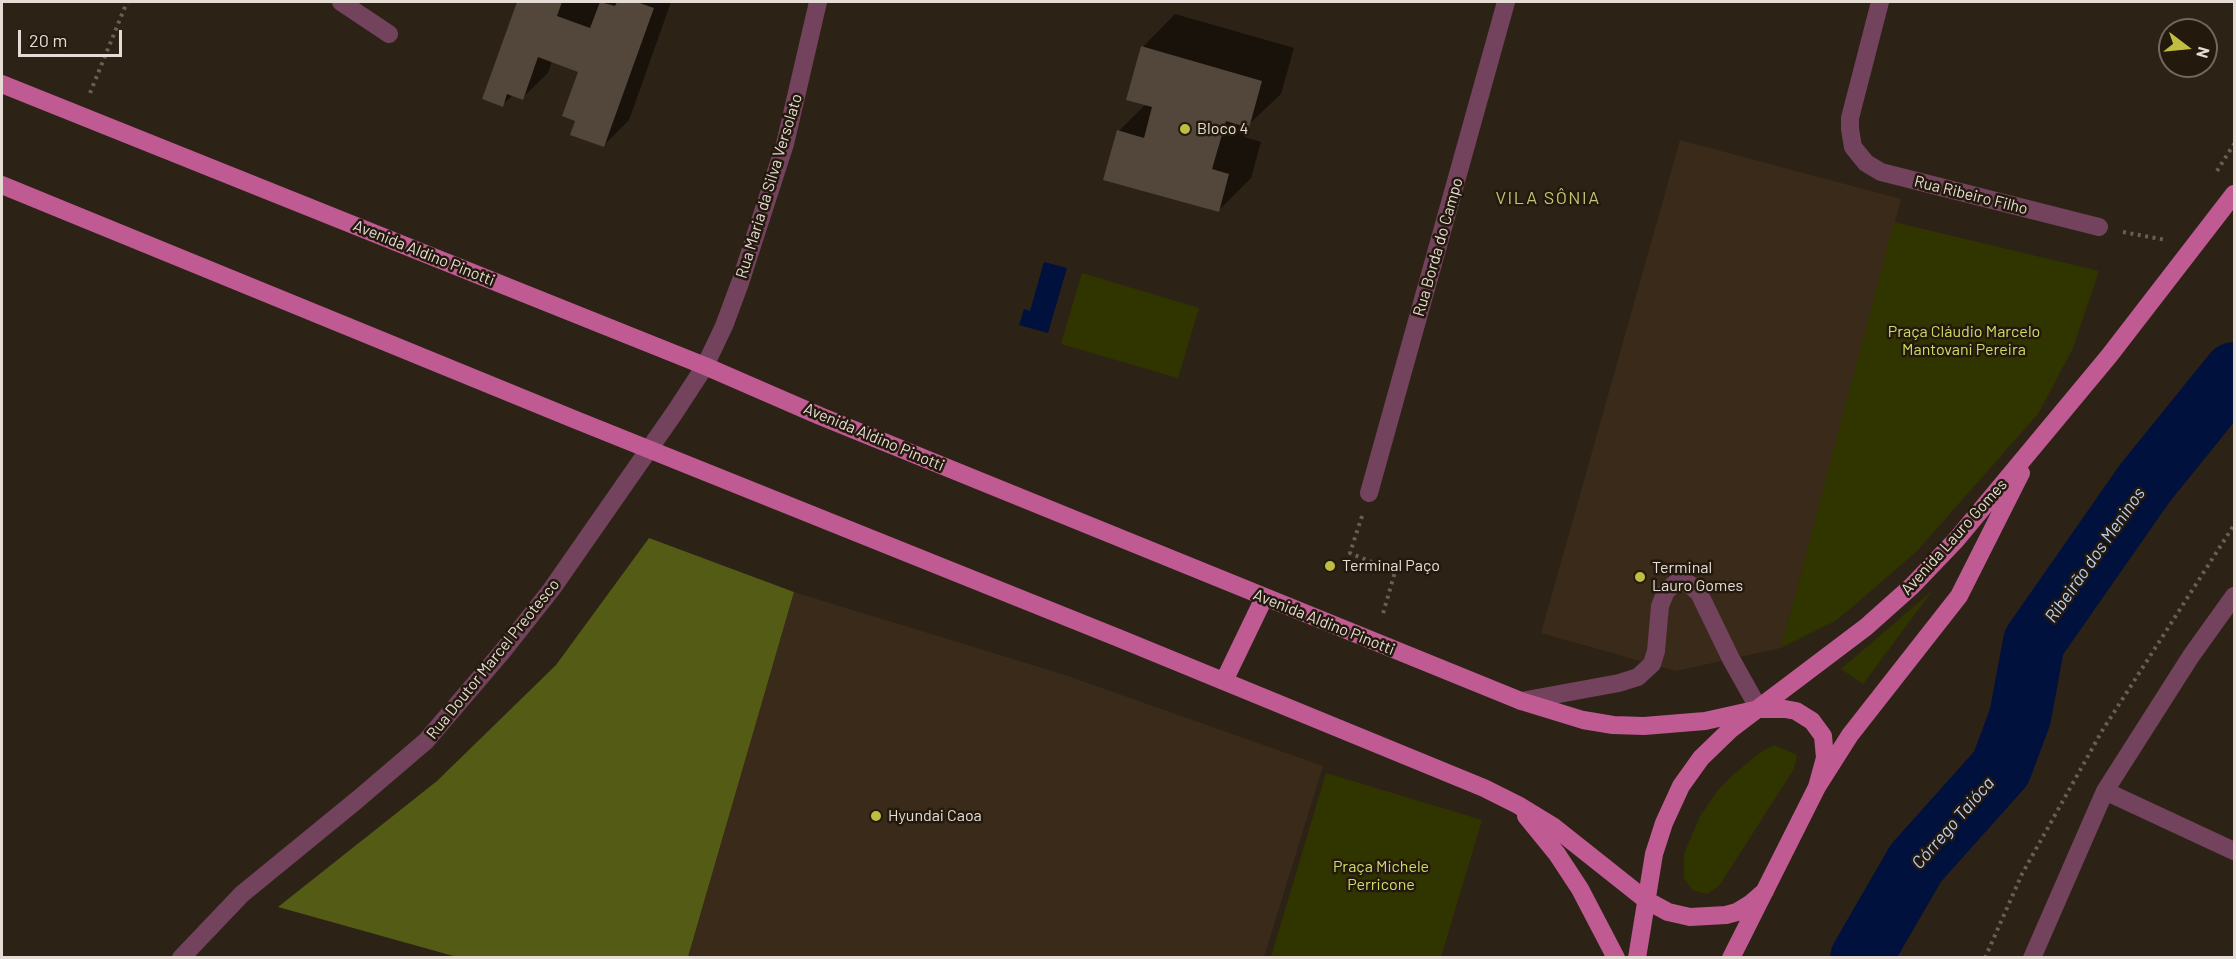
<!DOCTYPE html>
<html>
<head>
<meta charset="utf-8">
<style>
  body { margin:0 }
  #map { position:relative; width:2236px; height:959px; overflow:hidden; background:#2d2216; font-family:Barlow,sans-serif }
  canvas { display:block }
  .frame { position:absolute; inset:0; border:3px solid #e4dcd5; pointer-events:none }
  .north { position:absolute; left:2158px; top:18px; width:60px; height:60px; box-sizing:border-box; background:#24190d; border:2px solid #71675d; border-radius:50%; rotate:106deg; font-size:16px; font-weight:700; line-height:24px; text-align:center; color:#e4dcd5 }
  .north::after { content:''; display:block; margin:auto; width:21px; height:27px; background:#bfbe42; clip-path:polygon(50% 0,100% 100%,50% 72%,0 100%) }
  .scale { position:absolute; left:18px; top:30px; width:104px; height:27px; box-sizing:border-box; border:3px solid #e4dcd5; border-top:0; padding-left:8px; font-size:18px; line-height:21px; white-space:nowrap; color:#e4dcd5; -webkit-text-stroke:4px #24190d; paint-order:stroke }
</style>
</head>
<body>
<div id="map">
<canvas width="2236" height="959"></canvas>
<div class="frame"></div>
<div class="north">N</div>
<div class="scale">20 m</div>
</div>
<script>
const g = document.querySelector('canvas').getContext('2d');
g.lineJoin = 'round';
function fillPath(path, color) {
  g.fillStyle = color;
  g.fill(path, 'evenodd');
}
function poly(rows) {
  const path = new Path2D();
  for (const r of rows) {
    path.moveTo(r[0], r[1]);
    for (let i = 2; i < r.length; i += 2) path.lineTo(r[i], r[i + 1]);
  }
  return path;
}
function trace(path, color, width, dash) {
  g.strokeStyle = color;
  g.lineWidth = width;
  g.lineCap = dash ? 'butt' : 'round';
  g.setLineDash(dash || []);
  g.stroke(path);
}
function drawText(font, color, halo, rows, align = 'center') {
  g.font = font + ' Barlow,sans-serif';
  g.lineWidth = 5;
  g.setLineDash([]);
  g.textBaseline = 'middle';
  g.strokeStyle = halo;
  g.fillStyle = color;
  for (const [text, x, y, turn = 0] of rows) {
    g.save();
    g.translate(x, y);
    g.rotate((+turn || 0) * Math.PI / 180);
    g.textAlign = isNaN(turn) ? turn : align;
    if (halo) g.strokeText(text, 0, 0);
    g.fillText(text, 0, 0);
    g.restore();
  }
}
fillPath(poly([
  [1680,140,1901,199,1781,648,1676,671,1541,633],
  [794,592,1065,675,1323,766,1264,957,688,958]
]), '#3a2a19');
fillPath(poly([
  [1894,222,2099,271,2073,348,2038,414,1916,552,1837,620,1781,648],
  [1082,273,1199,308,1178,378,1061,344],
  [1933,590,1863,684,1841,669],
  [1774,745,1797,755,1794,769,1719,886,1707,894,1692,890,1684,878,1684,854,1700,816,1719,789,1733,775,1761,752],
  [1326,773,1482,820,1441,957,1271,957]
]), '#303500');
fillPath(poly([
  [649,538,794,592,688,957,457,957,278,907,437,781,556,665]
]), '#535b15');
fillPath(poly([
  [1044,262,1067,268,1048,333,1019,325,1024,309,1030,311]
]), '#00113d');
fillPath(poly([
  [519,2,671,2,629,120,603,146,577,120,580,71,552,61,548,73,522,98,513,95,502,105,484,98],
  [1175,14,1294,48,1281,94,1247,126,1244,137,1261,142,1251,178,1218,211,1119,131,1146,104,1143,47]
]), '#0007');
trace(poly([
  [1861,958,1916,863,2001,768,2020,717,2034,642,2145,483,2234,373]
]), '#00113d', 62);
fillPath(poly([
  [517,2,562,2,557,16,590,28,600,2,615,6,617,2,637,2,654,8,604,147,570,135,575,121,562,116,578,72,538,57,523,100,507,94,503,107,482,99],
  [1141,46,1262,81,1249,128,1226,121,1212,169,1229,174,1219,212,1103,180,1117,130,1144,138,1152,107,1126,100]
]), '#53463a');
trace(poly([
  [90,93,127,2],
  [2217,171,2234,144],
  [2123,232,2166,240],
  [1362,516,1350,553,1395,572,1382,617],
  [1985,958,2022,874,2102,731,2234,525]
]), '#695f55', 4, [3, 4.5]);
trace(poly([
  [341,2,389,34],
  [1880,2,1850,118,1850,129,1853,147,1866,163,1881,172,2099,227],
  [1369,493,1506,2],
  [1521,701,1619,683,1638,677,1652,664,1656,651,1660,606,1666,591,1677,582,1689,584,1699,593,1731,659,1759,709],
  [2105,791,2234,851],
  [181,958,242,894,357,800,426,741,502,652,551,590,675,412,705,366,724,326,740,283,785,144,818,2],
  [2032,958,2105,791,2191,656,2234,596]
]), '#73425c', 18);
trace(poly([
  [2,84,705,366,820,416,1521,701,1583,720,1613,725,1644,726,1705,721,1759,709,1785,709,1796,711,1812,721,1823,736,1825,758,1817,787],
  [2,185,576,420,1121,639,1484,788,1518,805,1554,827,1646,900,1668,912,1690,917,1726,915,1737,912,1750,904,1765,891],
  [1224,681,1264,598],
  [1526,816,1557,854,1580,889,1616,958],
  [1637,958,1654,854,1664,823,1681,786,1701,758,1731,729,1866,627,1912,586,1956,540,2109,356,2234,194],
  [1731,958,1817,787,1850,735,1959,596,2021,473]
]), '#c05a93', 18);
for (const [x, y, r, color] of [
  [1185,129,6,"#bfbe42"],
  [1330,566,6,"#bfbe42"],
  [1640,577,6,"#bfbe42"],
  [876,816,6,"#bfbe42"]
]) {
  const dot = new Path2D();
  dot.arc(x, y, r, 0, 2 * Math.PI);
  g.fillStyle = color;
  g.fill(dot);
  trace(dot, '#24190d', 2);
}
drawText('16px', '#e4dcd5', '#24190d', [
  ["Bloco 4",1197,129],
  ["Terminal Paço",1342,566],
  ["Terminal",1652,568],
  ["Lauro Gomes",1652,586],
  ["Hyundai Caoa",888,816]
], 'left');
drawText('16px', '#e4dcd5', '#24190d', [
  ["Rua Maria da Silva Versolato",769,186,-73],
  ["Rua Ribeiro Filho",1971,195,14],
  ["Rua Borda do Campo",1438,247,-74],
  ["Avenida Aldino Pinotti",424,253,22],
  ["Avenida Aldino Pinotti",874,437,23],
  ["Avenida Lauro Gomes",1954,537,-48],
  ["Avenida Aldino Pinotti",1324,622,22],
  ["Rua Doutor Marcel Preotesco",493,659,-51]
]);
drawText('16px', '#cfdd68', '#24190d', [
  ["Praça Cláudio Marcelo",1964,332],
  ["Mantovani Pereira",1964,350],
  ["Praça Michele",1381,867],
  ["Perricone",1381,885]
]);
g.letterSpacing = '1.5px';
drawText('18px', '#c4c678', '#24190d', [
  ["VILA SÔNIA",1548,198]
]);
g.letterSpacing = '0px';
drawText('italic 18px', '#b8cff4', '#24190d', [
  ["Ribeirão dos Meninos",2095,555,-55],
  ["Córrego Taióca",1953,823,-49]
]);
</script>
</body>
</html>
